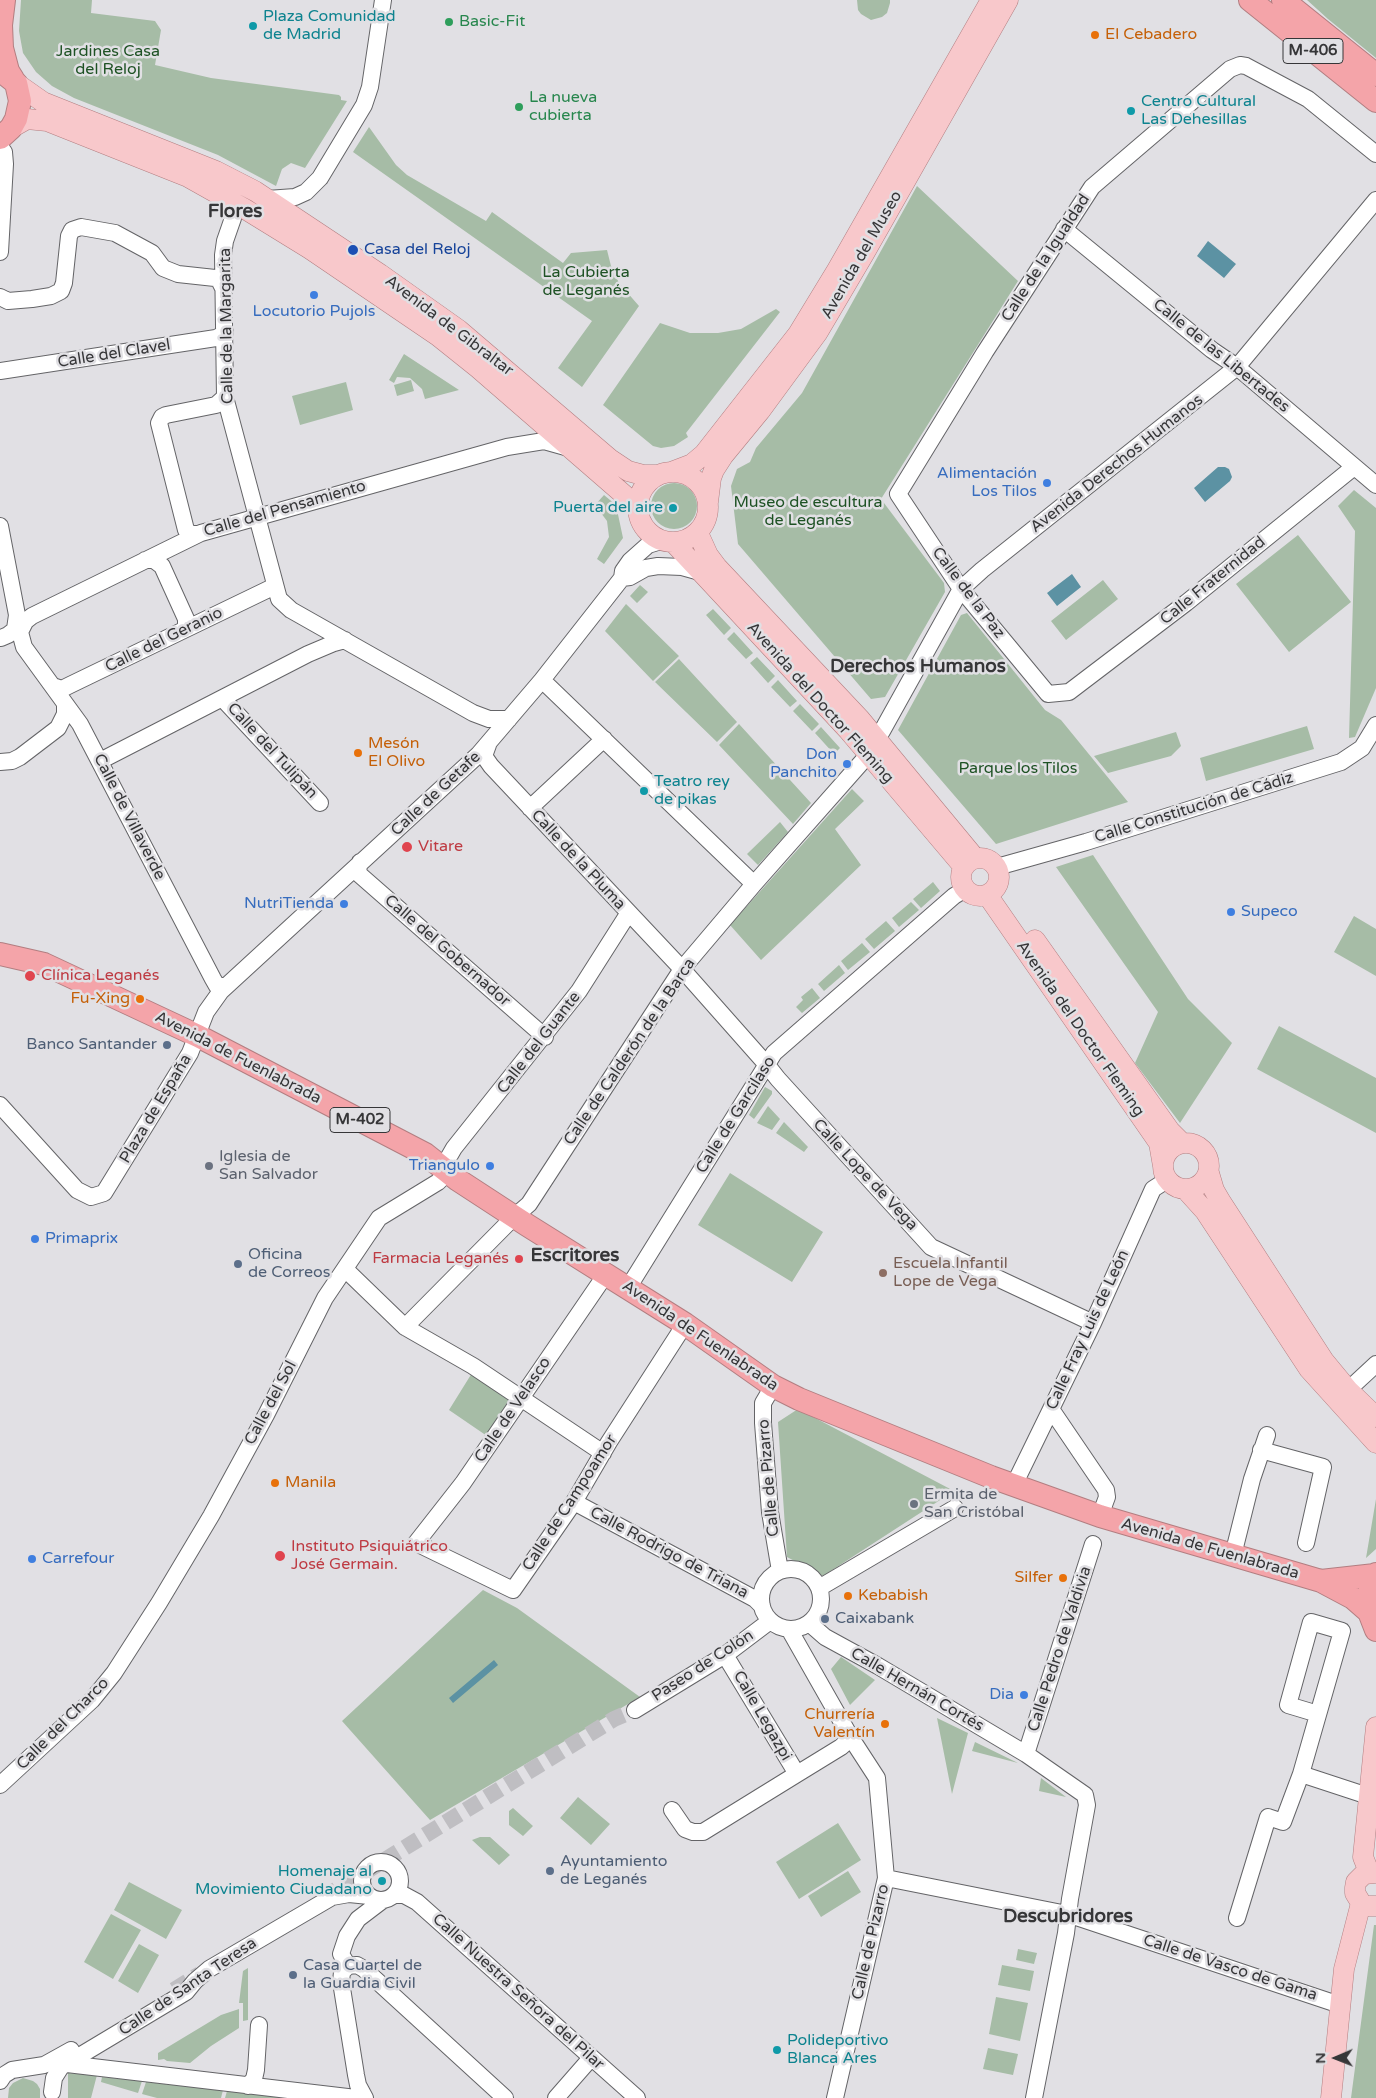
<!DOCTYPE html>
<html>
<head>
<meta charset="utf-8">
<style>
  body { margin:0 }
  #map { position:relative; width:1376px; height:2098px; overflow:hidden; background:#e1e0e4; font-family:"Varela Round",sans-serif }
  canvas { display:block }
  .north { position:absolute; left:1311px; top:2033px; width:50px; height:50px; -webkit-text-stroke:4px #e1e0e4; paint-order:stroke; rotate:269deg; font-size:14px; font-weight:700; line-height:20px; text-align:center; color:#363638 }
  .north::after { content:''; display:block; margin:auto; width:18px; height:22px; background:#363638; clip-path:polygon(50% 0,100% 100%,50% 72%,0 100%) }
</style>
</head>
<body>
<div id="map">
<canvas width="1376" height="2098"></canvas>
<div class="north">N</div>
</div>
<script>
const g = document.querySelector('canvas').getContext('2d');
g.lineJoin = 'round';
function fillPath(path, color) {
  g.fillStyle = color;
  g.fill(path, 'evenodd');
}
function poly(rows) {
  const path = new Path2D();
  for (const r of rows) {
    if (r.length === 3) {
      path.moveTo(r[0] + r[2], r[1]);
      path.arc(r[0], r[1], r[2], 0, 2 * Math.PI);
      continue;
    }
    path.moveTo(r[0], r[1]);
    for (let i = 2; i < r.length; i += 2) path.lineTo(r[i], r[i + 1]);
  }
  return path;
}
function trace(path, color, width, dash) {
  g.strokeStyle = color;
  g.lineWidth = width;
  g.lineCap = dash ? 'butt' : 'round';
  g.setLineDash(dash || []);
  g.stroke(path);
}
function drawText(font, color, halo, rows, align = 'center') {
  g.font = font + ' "Varela Round",sans-serif';
  g.lineWidth = 5;
  g.setLineDash([]);
  g.textBaseline = 'middle';
  g.strokeStyle = halo;
  g.fillStyle = color;
  for (const [text, x, y, turn = 0] of rows) {
    g.save();
    g.translate(x, y);
    g.rotate((+turn || 0) * Math.PI / 180);
    g.textAlign = isNaN(turn) ? turn : align;
    if (halo) g.strokeText(text, 0, 0);
    g.fillText(text, 0, 0);
    g.restore();
  }
}
fillPath(poly([
  [21,0,92,0,91,13,155,21,161,30,155,65,211,78,339,95,341,97,341,100,347,101,305,168,291,163,282,169,276,186,218,155,74,98,52,86,36,72,23,53,19,31],
  [857,0,890,0,890,3,887,13,882,17,871,20,861,14,858,10],
  [1307,0,1376,0,1376,58,1328,19],
  [369,127,396,165,407,175,486,221,492,212,563,263,571,253,607,250,611,266,619,283,639,306,582,387,558,368,592,321,353,152],
  [917,186,1018,281,881,499,944,583,945,592,885,697,871,699,738,544,731,486,737,469,750,462,756,448,802,393],
  [776,309,780,312,686,433,688,437,674,446,661,448,653,446,603,405,660,323,690,333,718,333,741,329],
  [404,354,459,390,425,399,422,389,410,378,397,377,394,383,389,380],
  [411,380,414,391,397,396,394,385],
  [346,382,353,410,300,425,292,396],
  [674,506,23],
  [1354,490,1376,508,1376,688,1355,737,1349,738,1355,531,1338,506],
  [604,495,616,505,623,538,604,564,597,559,609,537,607,521,595,505],
  [1298,535,1351,602,1289,652,1236,584],
  [1103,580,1118,599,1066,640,1051,621],
  [640,585,648,592,637,603,630,596],
  [626,604,679,656,653,681,605,631],
  [713,609,731,628,724,635,706,615],
  [967,613,1045,710,1061,720,1128,802,996,844,898,730,961,615],
  [734,632,753,653,746,659,727,639],
  [757,657,775,676,768,683,750,663],
  [679,659,737,722,717,742,655,682],
  [778,680,797,701,790,707,771,687],
  [800,704,819,724,812,731,793,711],
  [739,724,811,803,793,824,719,745],
  [1307,726,1314,749,1206,781,1200,758],
  [821,727,840,748,834,754,815,733],
  [1176,732,1181,746,1171,756,1108,773,1094,756],
  [852,789,864,801,835,829,861,865,761,960,730,925],
  [780,822,788,832,758,865,747,854],
  [1093,855,1188,999,1232,1043,1180,1123,1135,1063,1158,1012,1056,867],
  [933,882,940,891,921,908,913,899],
  [911,902,919,910,899,927,892,918],
  [1354,916,1376,929,1376,976,1334,952],
  [886,921,895,931,874,949,865,939],
  [862,943,870,952,848,970,841,961],
  [839,965,845,973,824,991,818,984],
  [812,988,820,998,802,1013,796,1007,803,1000,801,997],
  [1279,1026,1376,1078,1376,1133,1257,1069],
  [765,1087,772,1091,772,1094,754,1119,749,1115],
  [768,1106,780,1119,772,1130,757,1123],
  [784,1122,808,1147,804,1152,776,1133],
  [730,1173,823,1232,792,1282,698,1225],
  [472,1373,510,1398,487,1436,449,1410],
  [798,1409,954,1491,823,1576,787,1557,778,1422],
  [1376,1499,1376,1549,1366,1558],
  [483,1590,517,1608,640,1697,430,1820,342,1721],
  [841,1657,875,1680,850,1705,831,1669],
  [937,1718,968,1733,952,1794],
  [975,1742,1018,1763,972,1751],
  [1041,1778,1066,1797,1039,1791],
  [578,1797,610,1824,591,1845,560,1818],
  [513,1808,533,1826,523,1836,509,1825,509,1811],
  [838,1823,861,1860,799,1899,776,1862],
  [480,1837,490,1837,510,1855,499,1865,472,1840],
  [848,1871,861,1892,821,1917,808,1896],
  [129,1882,182,1910,166,1939,114,1910],
  [111,1914,141,1930,113,1979,84,1962],
  [1374,1925,1376,1925,1376,2098,1351,2098],
  [139,1944,159,1955,138,1993,118,1981],
  [1018,1949,1037,1953,1034,1964,1016,1960],
  [1002,1965,1034,1971,1030,1991,998,1985],
  [248,1968,248,2020,243,2021,243,2003,239,2003,243,1971],
  [996,1997,1028,2003,1020,2041,989,2034],
  [239,2009,239,2028,211,2046,190,2063,167,2061,164,2059,158,2060,158,2053,221,2015],
  [988,2048,1018,2054,1013,2075,983,2069],
  [68,2073,97,2075,91,2098,68,2098],
  [102,2077,142,2081,138,2093,101,2082],
  [23,2078,33,2081,37,2084,40,2089,40,2098,8,2098,9,2088,13,2083],
  [146,2082,223,2090,221,2098,157,2098,142,2094],
  [227,2091,286,2098,225,2098]
]), '#a6bca6');
fillPath(poly([
  [1208,241,1236,264,1224,278,1197,256],
  [1218,467,1225,467,1229,469,1232,477,1230,481,1205,502,1194,488],
  [1072,574,1081,587,1057,606,1047,593],
  [494,1660,498,1665,453,1703,449,1698]
]), '#5c92a3');
trace(poly([
  [323,1898,614,1719,635,1710],
  [174,1990,200,1974]
]), '#bfbec2', 16, [16, 8]);
const minor = poly([
  [0,147,4,152,5,164,0,252],
  [228,199,232,206,233,218,225,241,223,255,225,397,279,599,291,610,473,713,489,719,509,719],
  [267,199,295,197,306,192,320,178,364,105,370,87,383,0],
  [1064,229,1212,350,1237,367,1376,485],
  [0,297,8,301,32,299,51,296,61,291,64,283,69,236,72,230,81,227,115,233,152,253,163,268,178,274,215,278,219,280,223,288],
  [0,371,216,338,222,335,225,331],
  [1354,467,1186,603,1069,692,1048,694,961,589,898,494,985,352,1092,187,1230,69,1240,65,1246,66,1308,99,1376,154],
  [0,526,17,615,15,629],
  [198,534,191,534,186,530,159,423,162,417,166,415,216,405,225,397],
  [145,560,154,560,162,566,186,619,186,627,182,631],
  [622,578,630,577,646,568,658,566,682,567,700,572],
  [26,620,20,632,24,647,80,724,213,979,217,986,224,986],
  [1,638,8,635,32,616,201,533,507,447,544,441,569,448],
  [542,680,754,884],
  [53,686,62,689,70,685,275,586],
  [223,699,320,803],
  [875,738,882,731,961,589,982,570,1237,367,1376,200],
  [488,745,484,756,491,766,682,969,767,1065,778,1079,931,1247,1093,1323],
  [100,761,308,654,334,643,345,640],
  [0,762,12,761,20,757,58,728,65,714,65,704],
  [530,808,604,739],
  [360,862,358,870,360,875,545,1037],
  [997,867,1086,842,1341,762,1362,748,1376,725],
  [0,1105,77,1190,91,1197,104,1193,190,1053,206,1012,221,991,478,755,542,680,622,578,623,571,630,561,648,545,661,541],
  [443,1167,454,1148,579,991,628,914],
  [345,1269,405,1327,473,1366,603,1453],
  [606,1274,463,1483,416,1543,513,1590,574,1502,609,1442,685,1324],
  [628,1288,774,1053,954,896,964,890],
  [405,1327,514,1217,529,1204,682,969,754,884,868,755],
  [773,1386,763,1403,763,1423,770,1512,780,1571],
  [1348,1390,1376,1364],
  [1051,1409,1106,1490,1107,1497,1100,1516],
  [1261,1450,1323,1467,1306,1543],
  [1014,1485,1093,1323,1153,1189,1167,1180],
  [574,1502,755,1599,762,1606],
  [1233,1555,1252,1479,1267,1435],
  [791,1599,30],
  [819,1588,955,1508],
  [809,1623,825,1637,878,1666,1026,1754,1085,1795,1087,1805,1070,1899,1066,1933,1034,2098],
  [789,1629,851,1738,877,1778,886,1878,835,2098],
  [725,1655,797,1774,841,1747,851,1738],
  [635,1710,725,1655,770,1621],
  [1026,1754,1093,1544],
  [1301,1774,1342,1631,1311,1622,1288,1705,1318,1714],
  [0,1785,92,1700,114,1673,159,1603,211,1516,266,1415,325,1298,379,1218,438,1182,448,1172],
  [672,1810,685,1829,693,1832,703,1832,797,1774],
  [381,1881,19],
  [886,1878,1067,1914,1340,2005],
  [394,1895,404,1895,417,1902,637,2098],
  [1237,1918,1268,1817,1283,1822,1301,1774,1368,1796],
  [348,1966,357,1965,364,1969,505,2098],
  [348,1966,342,1972,341,1982,356,2075,358,2085,365,2098],
  [348,1966,341,1954,347,1936,358,1919,383,1900],
  [67,2064,356,2098],
  [0,2081,4,2075,12,2070,44,2065,71,2050],
  [248,2086,254,2079,256,2070,259,2025],
  [52,2092,54,2078,61,2067,186,1992,195,1981,209,1969,332,1897,349,1894,369,1896],
  [556,2098,591,2058]
]);
const major = poly([
  [16,83,43,102,216,171,255,191,380,274,459,330,610,459,628,471,643,475,657,475],
  [11,128,27,119,47,121,188,177,245,209,310,249,438,336,478,368,637,506],
  [673,507,35],
  [671,472,692,464,704,454,798,334,837,270,991,0],
  [708,502,711,478,714,470,723,456,760,411,818,332,864,254,1008,0],
  [698,533,708,555,717,567,860,719,975,858],
  [674,543,848,730,963,866],
  [980,877,19],
  [988,896,1159,1143,1163,1166],
  [1035,940,1170,1131,1182,1143],
  [1186,1166,23],
  [1209,1173,1214,1190,1221,1202,1324,1361,1348,1390,1376,1417],
  [1186,1190,1205,1211,1309,1369,1376,1443],
  [1369,1872,1363,1857,1376,1727],
  [1376,1873,1364,1874,1356,1882,1355,1888,1355,1893,1361,1903,1366,1906,1376,1906],
  [1331,2098,1344,1969,1361,1903]
]);
const highway = poly([
  [4,0,1,25,2,48,8,71,13,79],
  [1250,0,1376,101],
  [1283,0,1376,75],
  [0,70,16,83,20,101,16,119,11,128,0,138],
  [0,954,44,964,198,1036,425,1154,458,1180,527,1225,685,1324,773,1386,799,1399,991,1477,1100,1516,1321,1581,1353,1598,1369,1612],
  [1376,1574,1369,1593,1369,1612,1376,1630],
  [1321,1581,1375,1575]
]);
trace(minor, '#646467', 18);
trace(major, '#b27e81', 21);
trace(highway, '#b27e81', 24);
trace(minor, '#fff', 16);
trace(major, '#f8c8cb', 20);
trace(highway, '#f4a4a9', 22);
for (const [x, y, r, color] of [
  [449,22,5,"#2e9e5b"],
  [253,26,5,"#0f9aa8"],
  [1095,35,5,"#e8710a"],
  [519,107,5,"#2e9e5b"],
  [1131,111,5,"#0f9aa8"],
  [353,250,6,"#1a4fb4"],
  [314,295,5,"#3f7fe0"],
  [1047,483,5,"#3f7fe0"],
  [673,508,5,"#0f9aa8"],
  [358,753,5,"#e8710a"],
  [847,764,5,"#3f7fe0"],
  [644,791,5,"#0f9aa8"],
  [407,847,6,"#e0444e"],
  [344,904,5,"#3f7fe0"],
  [1231,912,5,"#3f7fe0"],
  [30,976,6,"#e0444e"],
  [140,999,5,"#e8710a"],
  [167,1045,5,"#5c6f8a"],
  [209,1166,5,"#6b7280"],
  [490,1166,5,"#3f7fe0"],
  [35,1239,5,"#3f7fe0"],
  [519,1259,5,"#e0444e"],
  [238,1264,5,"#5c6f8a"],
  [883,1273,5,"#8d6e63"],
  [275,1483,5,"#e8710a"],
  [914,1504,5,"#6b7280"],
  [280,1556,6,"#e0444e"],
  [32,1559,5,"#3f7fe0"],
  [1063,1578,5,"#e8710a"],
  [848,1596,5,"#e8710a"],
  [825,1619,5,"#5c6f8a"],
  [1024,1695,5,"#3f7fe0"],
  [885,1724,5,"#e8710a"],
  [550,1871,5,"#5c6f8a"],
  [382,1881,5,"#0f9aa8"],
  [293,1975,5,"#5c6f8a"],
  [777,2050,5,"#0f9aa8"]
]) {
  const dot = new Path2D();
  dot.arc(x, y, r, 0, 2 * Math.PI);
  g.fillStyle = color;
  g.fill(dot);
  trace(dot, '#e1e0e4', 2);
}
for (const [x, y, w] of [
  [1313,51,60],
  [360,1120,60]
]) {
  const box = new Path2D();
  box.roundRect(x - w / 2, y - 12.5, w, 25, 4);
  g.fillStyle = '#e1e0e4';
  g.fill(box);
  trace(box, '#363638', 1);
}
drawText('bold 15px', '#363638', null, [
  ["M-406",1313,51],
  ["M-402",360,1120]
]);
drawText('16px', '#0d838f', '#e1e0e4', [
  ["Plaza Comunidad",263,17],
  ["de Madrid",263,35],
  ["Centro Cultural",1141,102],
  ["Las Dehesillas",1141,120],
  ["Puerta del aire",663,508,"right"],
  ["Teatro rey",654,782],
  ["de pikas",654,800],
  ["Homenaje al",372,1872,"right"],
  ["Movimiento Ciudadano",372,1890,"right"],
  ["Polideportivo",787,2041],
  ["Blanca Ares",787,2059]
], 'left');
drawText('16px', '#27864d', '#e1e0e4', [
  ["Basic-Fit",459,22],
  ["La nueva",529,98],
  ["cubierta",529,116]
], 'left');
drawText('16px', '#c56008', '#e1e0e4', [
  ["El Cebadero",1105,35],
  ["Mesón",368,744],
  ["El Olivo",368,762],
  ["Fu-Xing",130,999,"right"],
  ["Manila",285,1483],
  ["Silfer",1053,1578,"right"],
  ["Kebabish",858,1596],
  ["Churrería",875,1715,"right"],
  ["Valentín",875,1733,"right"]
], 'left');
drawText('16px', '#1e5224', '#e1e0e4', [
  ["Jardines Casa",108,52],
  ["del Reloj",108,70],
  ["La Cubierta",586,273],
  ["de Leganés",586,291],
  ["Museo de escultura",808,503],
  ["de Leganés",808,521],
  ["Parque los Tilos",1018,769]
]);
drawText('16px', '#164399', '#e1e0e4', [
  ["Casa del Reloj",364,250]
], 'left');
drawText('16px', '#363638', '#e1e0e4', [
  ["Avenida del Museo",862,255,-60],
  ["Calle de la Igualdad",1046,258,-57],
  ["Calle de la Margarita",227,326,-91],
  ["Avenida de Gibraltar",449,326,37],
  ["Calle del Clavel",114,354,-9],
  ["Calle de las Libertades",1221,356,39],
  ["Avenida Derechos Humanos",1117,464,-38],
  ["Calle del Pensamiento",285,509,-16],
  ["Calle Fraternidad",1213,581,-39],
  ["Calle de la Paz",968,593,53],
  ["Calle del Geranio",164,640,-26],
  ["Avenida del Doctor Fleming",820,703,48],
  ["Calle del Tulipán",272,751,47],
  ["Calle de Getafe",436,794,-43],
  ["Calle Constitución de Cádiz",1194,808,-17],
  ["Calle de Villaverde",129,817,63],
  ["Calle de la Pluma",578,860,47],
  ["Calle del Gobernador",447,951,41],
  ["Avenida del Doctor Fleming",1080,1029,55],
  ["Calle del Guante",539,1043,-52],
  ["Calle de Calderón de la Barca",630,1052,-56],
  ["Avenida de Fuenlabrada",238,1058,27],
  ["Plaza de España",156,1109,-59],
  ["Calle de Garcilaso",736,1115,-58],
  ["Calle Lope de Vega",865,1175,47],
  ["Calle Fray Luis de León",1088,1330,-65],
  ["Avenida de Fuenlabrada",700,1336,34],
  ["Calle del Sol",271,1403,-62],
  ["Calle de Velasco",513,1410,-56],
  ["Calle de Pizarro",769,1478,-95],
  ["Calle de Campoamor",570,1503,-57],
  ["Avenida de Fuenlabrada",1210,1549,16],
  ["Calle Rodrigo de Triana",669,1553,28],
  ["Calle Pedro de Valdivia",1060,1649,-72],
  ["Paseo de Colón",703,1666,-33],
  ["Calle Hernán Cortés",917,1690,30],
  ["Calle Legazpi",762,1716,60],
  ["Calle del Charco",63,1724,-45],
  ["Calle de Pizarro",871,1942,-77],
  ["Calle de Vasco de Gama",1230,1968,18],
  ["Calle de Santa Teresa",188,1987,-34],
  ["Calle Nuestra Señora del Pilar",518,1992,42]
]);
drawText('16px', '#366cbe', '#e1e0e4', [
  ["Locutorio Pujols",314,312,"center"],
  ["Alimentación",1037,474],
  ["Los Tilos",1037,492],
  ["Don",837,755],
  ["Panchito",837,773],
  ["NutriTienda",334,904],
  ["Supeco",1241,912,"left"],
  ["Triangulo",480,1166],
  ["Primaprix",45,1239,"left"],
  ["Carrefour",42,1559,"left"],
  ["Dia",1014,1695]
], 'right');
drawText('16px', '#be3a42', '#e1e0e4', [
  ["Vitare",418,847],
  ["Clínica Leganés",41,976],
  ["Farmacia Leganés",509,1259,"right"],
  ["Instituto Psiquiátrico",291,1547],
  ["José Germain.",291,1565]
], 'left');
drawText('16px', '#4e5e75', '#e1e0e4', [
  ["Banco Santander",157,1045,"right"],
  ["Oficina",248,1255],
  ["de Correos",248,1273],
  ["Caixabank",835,1619],
  ["Ayuntamiento",560,1862],
  ["de Leganés",560,1880],
  ["Casa Cuartel de",303,1966],
  ["la Guardia Civil",303,1984]
], 'left');
drawText('16px', '#5b616d', '#e1e0e4', [
  ["Iglesia de",219,1157],
  ["San Salvador",219,1175],
  ["Ermita de",924,1495],
  ["San Cristóbal",924,1513]
], 'left');
drawText('16px', '#785e54', '#e1e0e4', [
  ["Escuela Infantil",893,1264],
  ["Lope de Vega",893,1282]
], 'left');
drawText('bold 19px', '#363638', '#e1e0e4', [
  ["Flores",235,212],
  ["Derechos Humanos",918,667],
  ["Escritores",575,1256],
  ["Descubridores",1068,1917]
]);
</script>
</body>
</html>
